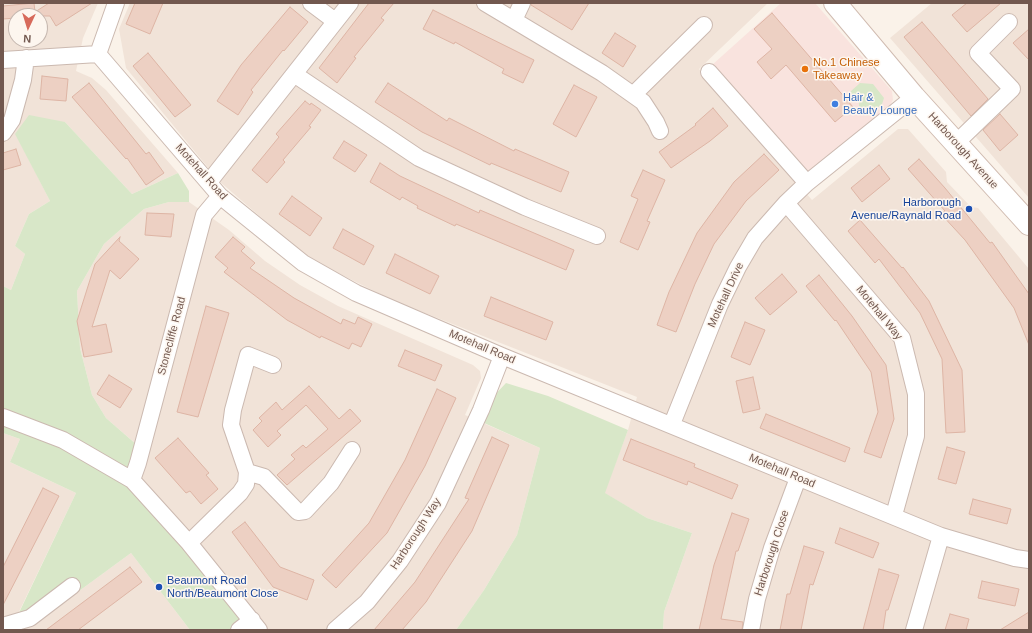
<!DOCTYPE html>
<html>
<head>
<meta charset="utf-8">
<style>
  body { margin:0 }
  #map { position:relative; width:1032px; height:633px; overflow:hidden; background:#faf2e9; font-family:Arial,sans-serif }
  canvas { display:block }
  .frame { position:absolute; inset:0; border:4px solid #72584f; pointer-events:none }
  .north { position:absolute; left:8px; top:8px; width:40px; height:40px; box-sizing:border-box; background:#fdf6ef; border:1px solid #c5b7af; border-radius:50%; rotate:184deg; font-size:11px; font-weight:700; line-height:16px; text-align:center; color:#72584f }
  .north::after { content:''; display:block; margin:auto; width:14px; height:18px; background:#d76a5b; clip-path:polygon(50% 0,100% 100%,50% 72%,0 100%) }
</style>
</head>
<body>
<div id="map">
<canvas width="1032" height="633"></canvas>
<div class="frame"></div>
<div class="north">N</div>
</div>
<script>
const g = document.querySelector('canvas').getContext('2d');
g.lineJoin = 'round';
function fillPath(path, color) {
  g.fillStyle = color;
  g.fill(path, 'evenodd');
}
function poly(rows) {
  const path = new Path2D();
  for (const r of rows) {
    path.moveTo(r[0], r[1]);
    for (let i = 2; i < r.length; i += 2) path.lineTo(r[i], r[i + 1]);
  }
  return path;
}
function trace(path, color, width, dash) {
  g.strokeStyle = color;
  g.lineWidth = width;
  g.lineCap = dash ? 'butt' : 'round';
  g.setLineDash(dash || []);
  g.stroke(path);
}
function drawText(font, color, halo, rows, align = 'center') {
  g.font = font + ' Arial,sans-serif';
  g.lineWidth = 3;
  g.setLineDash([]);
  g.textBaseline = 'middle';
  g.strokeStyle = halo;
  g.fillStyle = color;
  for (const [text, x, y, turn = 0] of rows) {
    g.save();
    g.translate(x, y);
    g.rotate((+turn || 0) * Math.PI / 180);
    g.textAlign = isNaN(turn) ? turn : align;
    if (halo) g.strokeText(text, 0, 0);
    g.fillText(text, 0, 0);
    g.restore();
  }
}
fillPath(poly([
  [3,3,98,3,83,38,76,71,92,78,106,90,178,173,132,194,65,122,16,134,50,201,29,214,15,246,25,254,11,290,3,286],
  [16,16,40,16,40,40,16,40],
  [130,3,768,3,699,69,812,200,898,129,908,129,946,172,947,182,971,207,978,208,1029,269,1029,630,663,630,664,612,692,533,647,518,604,493,628,430,637,397,392,300,308,258,219,181,126,68,119,29],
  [932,3,1029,3,1029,198,890,38],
  [169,202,189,202,229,230,265,261,300,285,338,306,473,365,480,371,481,378,465,415,540,448,517,535,484,590,456,630,233,630,130,477,136,444,106,418,92,395,80,348,77,291,104,244,144,209],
  [3,433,20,439,10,462,76,493,16,618,75,594,131,553,190,630,3,630]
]), '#f1e3d8');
fillPath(poly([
  [781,3,815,3,892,91,893,100,889,107,806,175,712,65]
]), '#f9e3de');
fillPath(poly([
  [860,83,873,84,884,98,882,104,867,116,859,106,859,102,850,92],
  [29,115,65,122,132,194,178,173,189,191,189,202,169,202,144,209,104,244,77,291,80,348,92,395,106,418,137,445,130,477,244,623,233,630,190,630,131,553,75,594,16,619,76,493,10,462,20,439,3,433,3,286,11,290,25,254,15,246,29,214,50,201,15,134],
  [506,383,548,396,628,430,605,493,647,518,692,533,664,612,663,630,456,630,484,590,517,535,540,448,473,418]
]), '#d8e7c8');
const building = poly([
  [34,3,35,12,49,3,92,3,56,26,50,16,16,16,16,18,3,19,3,6,34,3],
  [135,3,163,3,150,34,126,24,135,3],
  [369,3,394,3,381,18,384,20,354,57,356,58,337,83,319,68,369,3],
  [531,3,589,3,572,30,531,5,531,3],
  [967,3,1001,3,967,32,952,15,967,3],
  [290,7,308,22,284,51,283,50,251,90,253,92,238,115,217,101,241,65,290,7],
  [433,10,534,60,523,83,502,73,504,69,455,42,454,44,423,29,433,10],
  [772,13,853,107,835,122,786,65,771,79,757,62,772,49,754,29,772,13],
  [922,22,988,99,971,116,904,37,922,22],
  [1029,29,1029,60,1013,43,1029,29],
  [615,33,636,46,623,67,602,53,615,33],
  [148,53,191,105,175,117,133,66,148,53],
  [42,76,68,79,66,101,40,99,42,76],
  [89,83,146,154,149,152,164,173,146,185,127,158,126,159,72,97,89,83],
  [388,83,447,121,449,118,514,151,515,149,569,172,561,192,491,163,490,165,422,132,375,102,388,83],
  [574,85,597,97,576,137,553,124,574,85],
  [305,101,310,105,311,103,321,110,309,126,311,127,283,160,285,162,267,183,252,170,279,137,276,134,305,101],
  [713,108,728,126,710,141,671,168,659,152,696,125,695,124,713,108],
  [1000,114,1018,135,1000,151,983,130,1000,114],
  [344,141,367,155,355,172,333,158,344,141],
  [16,149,21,165,3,170,3,153,16,149],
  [764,154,779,170,746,201,714,244,695,284,676,332,657,325,669,292,697,233,734,182,764,154],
  [919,159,945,188,990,243,992,242,1029,294,1029,345,1014,308,965,240,941,214,945,211,908,169,919,159],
  [380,163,400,176,479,213,480,210,574,250,566,270,456,224,455,226,417,208,418,206,402,197,400,200,370,182,380,163],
  [879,165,890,179,862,202,851,188,879,165],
  [643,170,665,180,647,221,650,222,638,250,620,242,638,199,631,196,643,170],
  [292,196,322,218,310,236,279,214,292,196],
  [147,213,174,214,171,237,145,235,147,213],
  [860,220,902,268,903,267,929,301,962,370,965,432,946,433,942,359,920,313,879,259,875,263,848,231,860,220],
  [343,229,374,246,364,265,333,248,343,229],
  [120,237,119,241,139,259,120,279,110,270,92,327,106,324,112,352,84,357,77,321,95,264,120,237],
  [233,237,245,247,241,251,255,263,250,268,294,298,341,324,343,319,355,324,358,317,372,324,361,347,352,343,349,349,321,336,320,338,287,320,224,272,228,268,215,257,233,237],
  [395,254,439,276,430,294,386,273,395,254],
  [782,274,797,292,770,315,755,298,782,274],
  [819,275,852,316,886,365,894,419,881,458,864,452,878,412,871,372,836,320,835,321,806,286,819,275],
  [491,297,553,322,546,340,484,316,491,297],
  [206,306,229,313,198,417,177,412,206,306],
  [745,322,765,330,750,365,731,357,745,322],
  [405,350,442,365,435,381,398,366,405,350],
  [109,375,132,389,120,408,97,394,109,375],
  [753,377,760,409,743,413,736,381,753,377],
  [309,386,339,419,350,409,361,421,287,485,277,475,295,459,291,455,303,445,306,448,328,429,306,405,277,431,281,435,268,447,253,430,262,421,259,418,276,402,282,410,309,386],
  [437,389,456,398,425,466,387,533,336,588,322,575,369,523,405,460,437,389],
  [766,414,850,448,845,462,760,428,766,414],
  [492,437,509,445,472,531,426,602,402,630,374,630,415,582,469,499,465,498,492,437],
  [178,438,209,473,206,475,218,489,201,504,190,491,186,493,155,458,178,438],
  [631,439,695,464,694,467,738,485,732,499,688,481,687,485,623,460,631,439],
  [947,447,965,452,956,484,938,479,947,447],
  [43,488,59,496,3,605,3,567,43,488],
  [973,499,1011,509,1007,524,969,514,973,499],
  [732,513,749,519,738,551,736,551,721,619,743,622,742,630,699,630,714,565,732,513],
  [245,522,280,567,314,580,307,600,273,587,232,532,245,522],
  [840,528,879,543,873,558,835,543,840,528],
  [804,546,824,552,813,585,810,584,801,630,780,630,787,594,790,594,804,546],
  [130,567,142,582,78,630,46,630,130,567],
  [879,569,899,575,888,610,886,610,883,630,863,630,879,569],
  [982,581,1019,589,1015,606,978,598,982,581],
  [1029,612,1029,630,1000,630,1029,612],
  [950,614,969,619,966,630,945,630,950,614]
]);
fillPath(building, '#edd0c3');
trace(building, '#deb5a5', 1);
const street = poly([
  [311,3,335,21],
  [485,3,602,73,643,102,656,122,660,131],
  [514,20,522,3],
  [98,54,116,3],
  [3,60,98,54,220,196,303,263,356,293,502,356,941,536,1015,558,1029,560],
  [709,72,807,183],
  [294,74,419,158,525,207,597,236],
  [633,95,704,25],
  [3,133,12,120,23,80,26,58],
  [956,143,1012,89,978,53,1009,22],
  [209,182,350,3],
  [786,203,902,338,916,394,916,436,894,515],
  [3,417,63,440,132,480,189,543,259,630],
  [672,424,720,304,738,267,755,238,786,203,807,183,914,97],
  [247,472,264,477,298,512,305,511,331,483,352,450],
  [132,480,138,463,204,215,220,196],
  [189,543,240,493,246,484,247,472,231,425,233,410,248,355,273,365],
  [3,626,30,618,72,586],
  [239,630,252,620],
  [335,630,367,602,400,561,438,503,481,410,502,356],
  [751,630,757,599,772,548,798,478],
  [914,630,941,536]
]);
const secondary = poly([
  [835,3,914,97,1029,224]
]);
trace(street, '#cbb9b0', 18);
trace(secondary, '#d0bbb0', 24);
trace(street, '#fff', 16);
trace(secondary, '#fff', 22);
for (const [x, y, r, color] of [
  [805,69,4,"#e8710a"],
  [835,104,4,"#3f7fe0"],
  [969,209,4,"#1a4fb4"],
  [159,587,4,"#1a4fb4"]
]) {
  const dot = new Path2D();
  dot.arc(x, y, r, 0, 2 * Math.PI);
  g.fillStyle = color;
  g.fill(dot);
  trace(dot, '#fdf6ef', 1.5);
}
drawText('11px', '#c56008', '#fdf6ef', [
  ["No.1 Chinese",813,63],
  ["Takeaway",813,76]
], 'left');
drawText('11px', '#366cbe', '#fdf6ef', [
  ["Hair &",843,98],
  ["Beauty Lounge",843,111]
], 'left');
drawText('11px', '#72584f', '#fdf6ef', [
  ["Harborough Avenue",963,151,48],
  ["Motehall Road",201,172,48],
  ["Motehall Drive",726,295,-65],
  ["Motehall Way",879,313,51],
  ["Stonecliffe Road",172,336,-75],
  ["Motehall Road",482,347,23],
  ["Motehall Road",782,471,23],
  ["Harborough Way",416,534,-57],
  ["Harborough Close",772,553,-72]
]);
drawText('11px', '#164399', '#fdf6ef', [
  ["Harborough",961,203],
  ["Avenue/Raynald Road",961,216],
  ["Beaumont Road",167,581,"left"],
  ["North/Beaumont Close",167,594,"left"]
], 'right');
</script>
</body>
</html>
